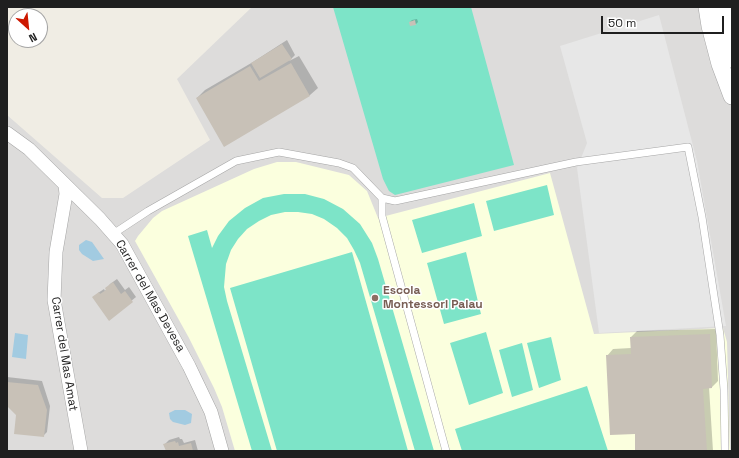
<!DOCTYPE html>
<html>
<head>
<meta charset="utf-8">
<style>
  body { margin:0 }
  #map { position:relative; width:739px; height:458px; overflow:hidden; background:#f0ede4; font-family:"Space Grotesk",sans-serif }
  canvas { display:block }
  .frame { position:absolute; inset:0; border:8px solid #1f1f1f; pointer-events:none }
  .north { position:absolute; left:8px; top:8px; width:40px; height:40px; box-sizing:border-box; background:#fff; border:1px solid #a5a5a5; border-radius:50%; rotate:153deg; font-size:11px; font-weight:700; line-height:16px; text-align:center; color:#1f1f1f }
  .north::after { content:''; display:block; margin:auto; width:14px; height:18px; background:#cd1800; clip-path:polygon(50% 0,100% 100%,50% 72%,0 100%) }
  .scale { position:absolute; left:601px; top:16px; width:123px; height:18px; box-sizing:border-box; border:2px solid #1f1f1f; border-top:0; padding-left:5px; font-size:12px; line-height:14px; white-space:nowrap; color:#1f1f1f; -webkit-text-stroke:3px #fff; paint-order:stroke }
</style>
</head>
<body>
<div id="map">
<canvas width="739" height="458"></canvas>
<div class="frame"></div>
<div class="north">N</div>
<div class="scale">50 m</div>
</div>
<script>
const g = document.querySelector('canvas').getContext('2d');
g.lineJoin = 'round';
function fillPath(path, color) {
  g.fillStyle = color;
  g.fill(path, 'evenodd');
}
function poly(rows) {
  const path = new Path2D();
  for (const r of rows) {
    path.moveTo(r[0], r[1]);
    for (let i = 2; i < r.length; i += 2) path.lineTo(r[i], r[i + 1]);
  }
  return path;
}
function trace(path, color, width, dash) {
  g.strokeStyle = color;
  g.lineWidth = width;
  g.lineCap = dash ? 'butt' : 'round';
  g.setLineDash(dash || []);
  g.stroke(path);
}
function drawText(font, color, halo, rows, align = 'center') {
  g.font = font + ' "Space Grotesk",sans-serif';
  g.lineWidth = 3;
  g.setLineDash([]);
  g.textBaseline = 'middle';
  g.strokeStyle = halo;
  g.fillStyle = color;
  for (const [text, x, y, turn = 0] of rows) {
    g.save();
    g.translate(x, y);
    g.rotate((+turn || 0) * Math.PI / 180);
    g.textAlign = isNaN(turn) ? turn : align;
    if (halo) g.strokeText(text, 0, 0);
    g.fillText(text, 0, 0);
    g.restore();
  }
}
fillPath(poly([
  [252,7,732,7,732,451,7,451,7,115,102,198,123,198,210,140,177,79]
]), '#dddcdb');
fillPath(poly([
  [277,162,296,162,349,175,367,191,378,218,550,173,594,334,723,328,727,342,730,451,235,451,222,407,214,388,189,338,135,241,138,236,153,218,162,211,254,169]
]), '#fbffde');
fillPath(poly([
  [333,7,471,7,514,165,395,195,389,191,383,179],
  [547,185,554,215,494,231,486,201],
  [284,194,305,194,324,199,343,209,360,224,372,243,378,259,434,451,415,451,360,263,354,250,347,238,337,228,324,219,312,214,298,212,285,212,271,215,259,221,247,229,238,239,231,250,226,264,224,287,227,301,272,451,252,451,188,236,207,230,212,248,218,236,229,221,245,208,263,198],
  [474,203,482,236,422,253,412,220],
  [352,252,408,451,277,451,230,288],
  [466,252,481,314,444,324,427,263],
  [486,332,503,393,469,405,450,343],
  [551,337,561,380,539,388,527,343],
  [522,343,533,390,512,397,499,350],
  [587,386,608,451,462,451,455,429]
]), '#7de4c8');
fillPath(poly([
  [659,15,697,161,726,326,599,333,577,168,587,143,560,46]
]), '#e7e7e7');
fillPath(poly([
  [86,240,92,242,104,259,93,261,82,254,79,250,79,245],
  [15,333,28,335,26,359,12,357],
  [175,410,185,410,192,414,191,423,185,425,173,422,170,419,169,413]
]), '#a2cbe1');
fillPath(poly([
  [417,19,418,22,416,24,411,25,410,22,412,20],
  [287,40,295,55,289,61,299,56,318,88,310,95,225,145,197,98,205,90,253,62],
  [117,279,125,290,129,287,136,297,109,319,98,293,104,289,105,291,110,284],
  [716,329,718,381,712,387,709,387,713,451,636,451,636,433,607,356,613,349,631,348,631,337,637,331],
  [7,377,42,381,50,406,47,432,43,436,7,405],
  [179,437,180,439,182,439,184,443,195,440,198,451,167,451,165,444,169,440]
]), '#0003');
fillPath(poly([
  [415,20,416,25,410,26,409,22],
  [282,44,292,59,260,78,251,63],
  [291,63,310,96,224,147,196,98,250,66,259,81],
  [113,282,121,294,125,291,133,302,109,321,92,297,99,292,100,294,106,290,105,288],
  [710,334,712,388,703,389,707,451,635,451,635,434,610,435,606,355,631,354,630,337],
  [7,382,38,385,47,410,44,437,14,434,16,415,7,406],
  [175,441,176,443,178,442,179,446,191,443,193,451,166,451,163,444]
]), '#c8c1b7');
const service = poly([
  [382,198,382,216,446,451],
  [113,234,148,211,236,161,279,152,339,163,353,168,382,198,395,201,576,162,688,147,702,217,720,335,724,390,725,451]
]);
const minor = poly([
  [7,133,29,149,100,219,122,244,189,366,211,412,222,451],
  [65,185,66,194,56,252,54,300,81,451]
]);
const tertiary = poly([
  [707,7,710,26,720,64,732,96],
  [722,7,732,59]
]);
trace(service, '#a6a6a6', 8);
trace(minor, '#a6a6a6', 14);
trace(tertiary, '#a6a6a6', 18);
trace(service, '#fff', 7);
trace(minor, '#fff', 13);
trace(tertiary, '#fff', 17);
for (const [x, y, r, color] of [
  [375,298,4,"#8d6e63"]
]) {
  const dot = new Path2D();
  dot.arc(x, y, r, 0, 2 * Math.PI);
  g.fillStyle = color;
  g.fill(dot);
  trace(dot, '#fff', 1.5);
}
drawText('bold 12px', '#785e54', '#fff', [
  ["Escola",383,291],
  ["Montessori Palau",383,305]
], 'left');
drawText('12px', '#1f1f1f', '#fff', [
  ["Carrer del Mas Devesa",150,296,60],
  ["Carrer del Mas Amat",64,354,81]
]);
</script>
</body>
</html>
